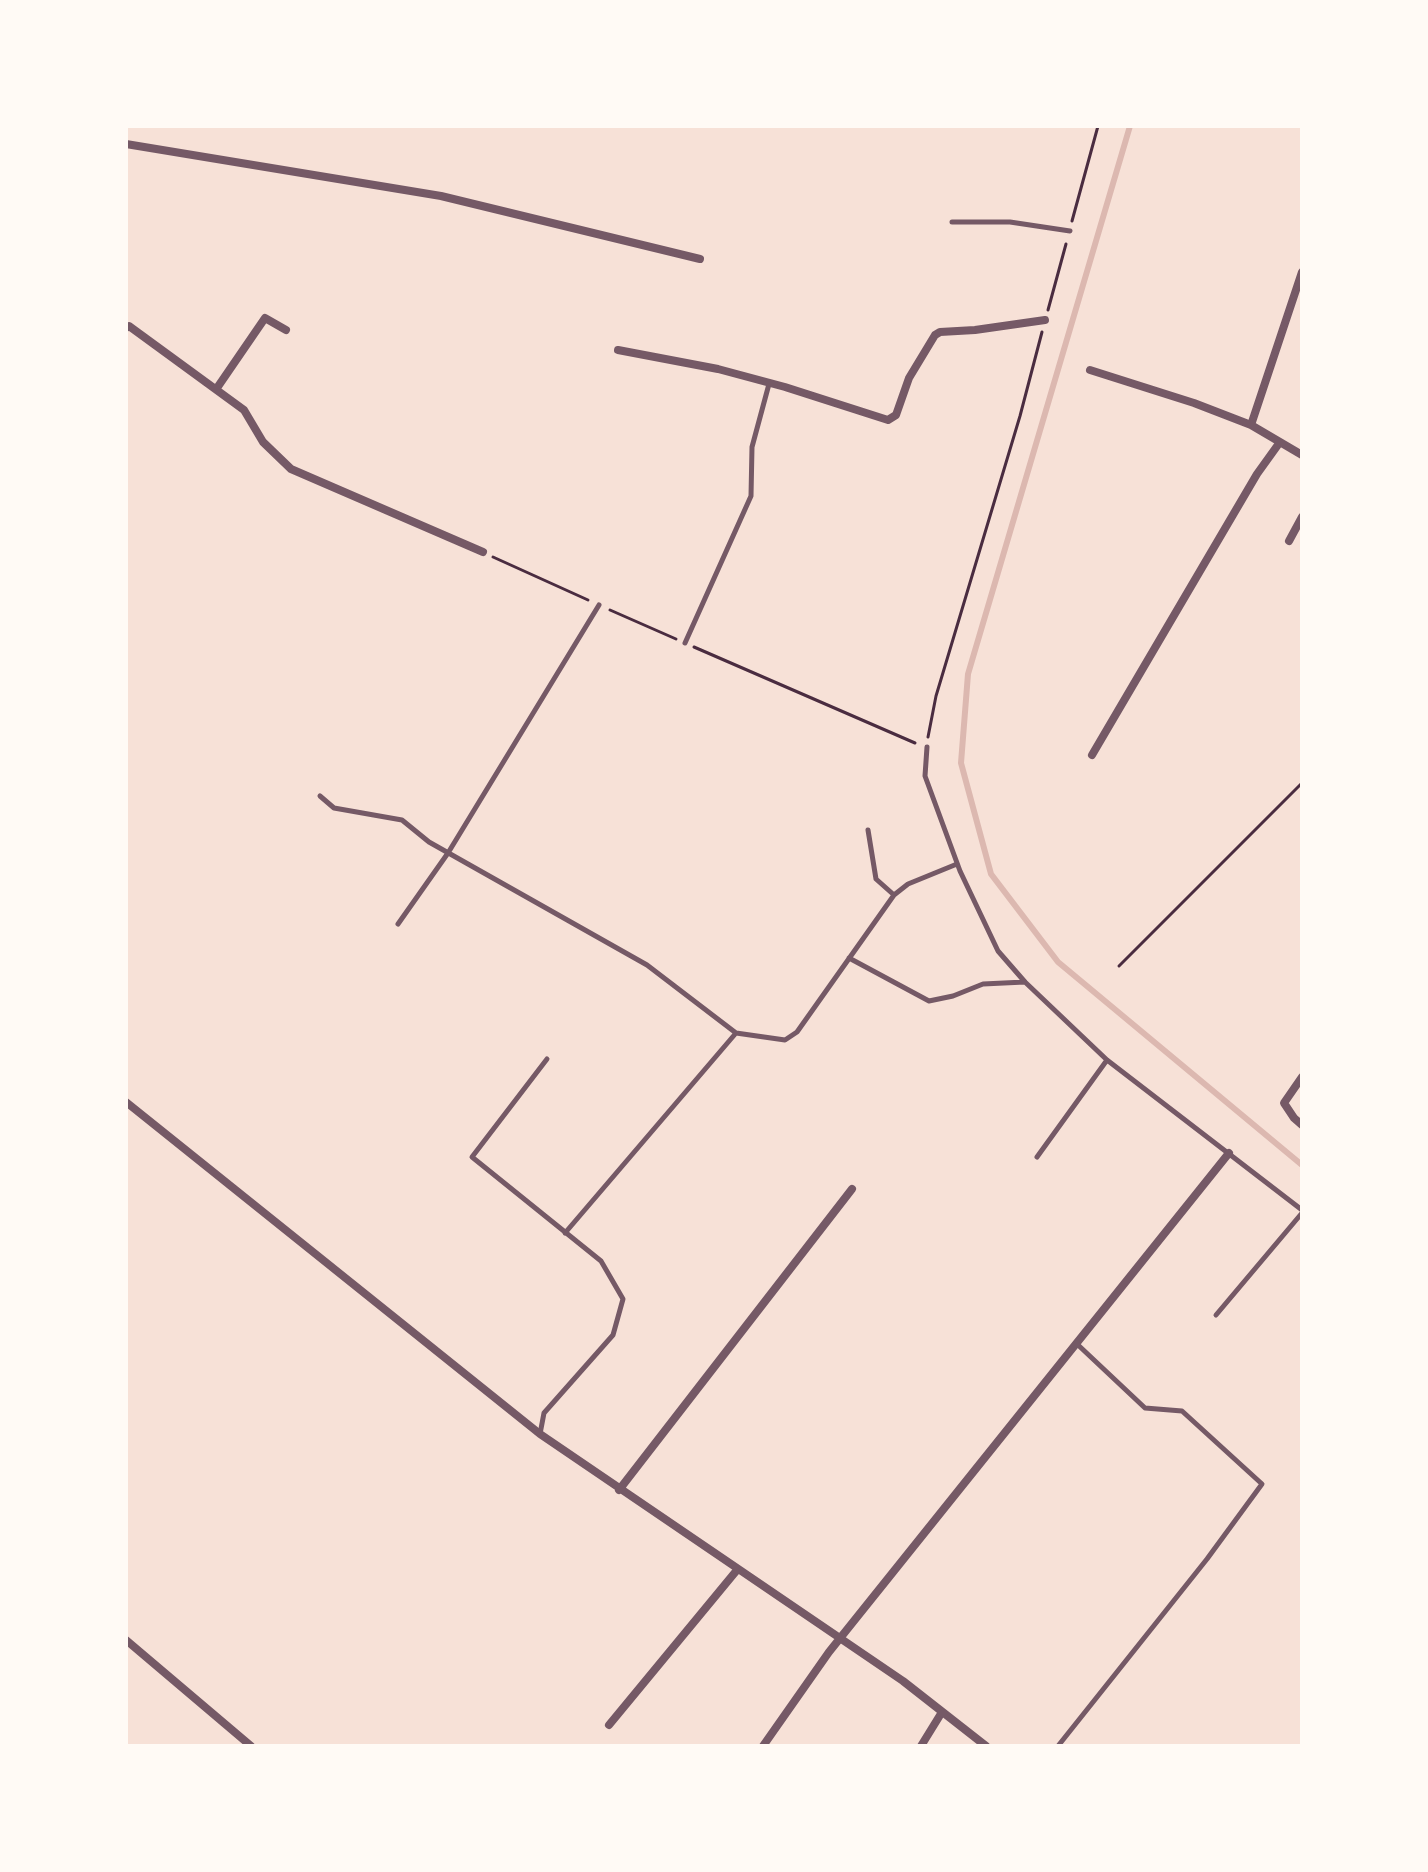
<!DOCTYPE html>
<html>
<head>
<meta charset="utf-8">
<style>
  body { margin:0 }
  #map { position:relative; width:1428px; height:1872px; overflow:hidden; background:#f7e1d7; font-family:"Source Sans 3",sans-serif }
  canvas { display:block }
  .frame { position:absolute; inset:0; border:128px solid #fffaf5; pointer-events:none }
</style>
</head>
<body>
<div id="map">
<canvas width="1428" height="1872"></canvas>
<div class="frame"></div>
</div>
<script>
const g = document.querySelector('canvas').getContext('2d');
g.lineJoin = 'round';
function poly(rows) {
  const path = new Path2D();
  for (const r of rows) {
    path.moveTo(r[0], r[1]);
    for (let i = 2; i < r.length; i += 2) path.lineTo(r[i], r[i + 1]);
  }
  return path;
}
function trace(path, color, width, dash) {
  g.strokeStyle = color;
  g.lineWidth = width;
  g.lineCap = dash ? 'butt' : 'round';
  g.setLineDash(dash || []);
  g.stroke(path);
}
trace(poly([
  [1130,126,968,674,961,763,991,874,1058,962,1302,1165]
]), '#dcb8b0', 6);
trace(poly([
  [1072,221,1098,126],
  [1048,310,1066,244],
  [493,557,588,600],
  [610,610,676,639],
  [694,647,915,743],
  [928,737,936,696,1020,416,1042,332],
  [1119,966,1302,783]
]), '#4a2c40', 3);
trace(poly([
  [952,222,1010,222,1070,231],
  [685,643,751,496,752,447,769,384],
  [927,747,925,776,960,871,998,951,1025,982,1107,1060,1302,1210],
  [320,796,334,808,402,820,429,842,647,965,736,1033,565,1233],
  [868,830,876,879,894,895],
  [398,924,448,853,599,605],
  [849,958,929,1001,953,996,983,984,1025,982],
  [736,1033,785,1040,797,1032,894,895,908,884,957,864],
  [1037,1157,1107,1060],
  [1216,1315,1302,1213],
  [540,1434,544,1413,613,1335,623,1299,601,1261,472,1157,547,1059],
  [1058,1746,1207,1559,1262,1484,1182,1411,1145,1408,1077,1344]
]), '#755966', 5);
trace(poly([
  [126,144,441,196,700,259],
  [126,328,129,326,244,410,263,442,291,469,483,552],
  [618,350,718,369,785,387,888,420,896,415,909,378,935,335,940,332,975,330,1045,320],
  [1090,370,1194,403,1251,425,1302,455],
  [217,388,265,318,286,330],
  [1251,425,1302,272],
  [1289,541,1302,517],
  [1092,755,1257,474,1280,442],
  [1302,1077,1284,1103,1294,1118,1302,1125],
  [126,1102,540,1434,903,1681,986,1746],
  [619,1490,852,1189],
  [126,1640,251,1746],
  [609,1725,737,1570],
  [763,1746,829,1652,1229,1153],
  [921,1746,942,1712]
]), '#755966', 8);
</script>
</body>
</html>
